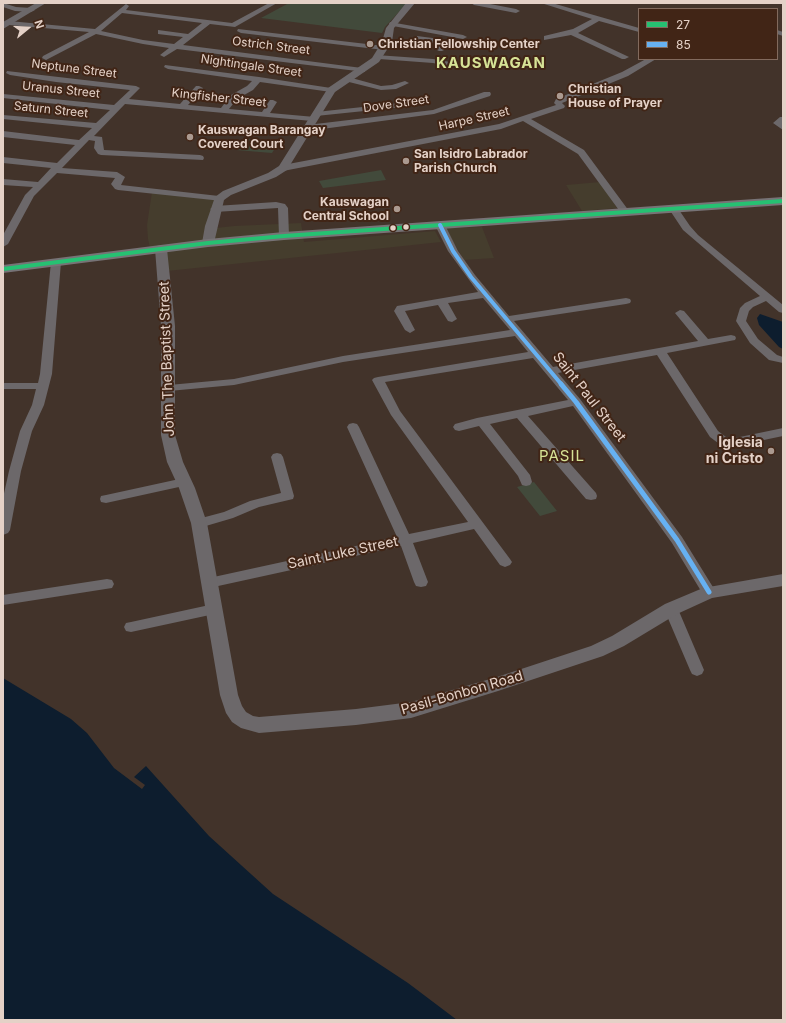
<!DOCTYPE html>
<html>
<head>
<meta charset="utf-8">
<style>
  body { margin:0 }
  #map { position:relative; width:786px; height:1023px; overflow:hidden; background:#42332a; font-family:Inter,sans-serif }
  canvas { display:block }
  .frame { position:absolute; inset:0; border:4px solid #e4d1c7; pointer-events:none }
  .legend { position:absolute; left:638px; top:8px; width:140px; height:52px; box-sizing:border-box; background:#412516; border:1px solid #826a5d; margin:0; padding:5px 7px; list-style:none; font-size:12px; color:#e4d1c7 }
  .legend li { display:flex; align-items:center; gap:8px; height:20px }
  .legend b { width:20px; border:1px solid #826a5d }
  .north { position:absolute; left:8px; top:8px; width:40px; height:40px; -webkit-text-stroke:3px #412516; paint-order:stroke; rotate:72deg; font-size:11px; font-weight:700; line-height:16px; text-align:center; color:#e4d1c7 }
  .north::after { content:''; display:block; margin:auto; width:14px; height:18px; background:#e4d1c7; clip-path:polygon(50% 0,100% 100%,50% 72%,0 100%) }
</style>
</head>
<body>
<div id="map">
<canvas width="786" height="1023"></canvas>
<div class="frame"></div>
<ul class="legend">
<li><b style="height:5px;background:#26c172"></b>27</li>
<li><b style="height:5px;background:#66b1f2"></b>85</li>
</ul>
<div class="north">N</div>
</div>
<script>
const g = document.querySelector('canvas').getContext('2d');
g.lineJoin = 'round';
function fillPath(path, color) {
  g.fillStyle = color;
  g.fill(path, 'evenodd');
}
function poly(rows) {
  const path = new Path2D();
  for (const r of rows) {
    path.moveTo(r[0], r[1]);
    for (let i = 2; i < r.length; i += 2) path.lineTo(r[i], r[i + 1]);
  }
  return path;
}
function trace(path, color, width, dash) {
  g.strokeStyle = color;
  g.lineWidth = width;
  g.lineCap = dash ? 'butt' : 'round';
  g.setLineDash(dash || []);
  g.stroke(path);
}
function drawText(font, color, halo, rows, align = 'center') {
  g.font = font + ' Inter,sans-serif';
  g.lineWidth = 4;
  g.setLineDash([]);
  g.textBaseline = 'middle';
  g.strokeStyle = halo;
  g.fillStyle = color;
  for (const [text, x, y, turn = 0] of rows) {
    g.save();
    g.translate(x, y);
    g.rotate((+turn || 0) * Math.PI / 180);
    g.textAlign = isNaN(turn) ? turn : align;
    if (halo) g.strokeText(text, 0, 0);
    g.fillText(text, 0, 0);
    g.restore();
  }
}
fillPath(poly([
  [600,182,617,208,582,211,566,185],
  [152,192,217,200,216,228,234,226,301,223,304,242,435,231,441,242,167,271,166,256,150,248,148,239,147,225],
  [482,227,494,258,464,260,445,228]
]), '#453d2d');
fillPath(poly([
  [289,3,407,3,385,27,382,33,261,18],
  [243,139,279,142,272,153,236,150],
  [381,170,386,180,323,188,319,181],
  [534,482,557,511,540,516,517,487]
]), '#424a3b');
fillPath(poly([
  [760,314,783,322,783,349,779,347,759,325,757,318],
  [3,678,71,719,87,733,114,768,142,789,145,785,134,777,146,766,209,836,273,894,408,983,457,1020,3,1020]
]), '#0d1d2e');
fillPath(poly([
  [3,3,16,7,31,8,35,10,31,12,15,11,3,7,3,3],
  [269,3,277,3,235,27,210,24,183,45,362,68,365,68,365,72,177,49,164,57,160,55,169,48,143,44,96,34,46,60,42,58,43,56,89,32,9,25,5,23,9,21,95,29,126,4,129,6,126,10,232,23,269,3],
  [122,13,202,23,188,34,158,30,158,34,183,37,174,44,143,40,101,31,122,13],
  [471,3,485,3,516,9,520,11,516,13,474,5,471,3],
  [541,3,552,3,639,28,639,32,599,21,578,33,629,57,625,59,622,59,571,35,544,40,544,36,573,29,592,19,541,3],
  [390,22,463,35,467,37,463,39,393,26,389,24,390,22],
  [238,29,384,46,388,48,384,50,241,33,237,31,238,29],
  [777,30,783,32,783,36,777,34,777,30],
  [417,36,440,39,442,46,446,49,442,51,439,51,435,49,434,43,417,40,417,36],
  [376,55,433,59,450,62,451,64,447,66,433,63,379,59,376,59,376,55],
  [646,59,656,59,628,76,562,103,565,106,564,108,531,119,584,150,629,211,627,213,621,213,578,154,523,121,501,129,283,171,279,168,283,165,499,124,556,105,554,103,556,99,622,72,646,59],
  [165,65,259,77,331,88,335,90,331,92,260,82,253,90,237,99,229,109,262,112,270,100,273,100,277,102,270,113,315,117,316,119,315,121,312,121,125,104,94,136,102,137,104,150,200,155,203,156,204,158,203,160,101,155,98,154,94,148,95,141,89,140,62,168,117,172,125,177,121,185,219,196,224,199,222,201,118,190,115,189,111,184,115,178,57,173,34,196,8,244,3,247,3,235,25,195,33,187,3,185,3,179,38,182,51,168,3,163,3,157,57,163,75,145,3,137,3,131,79,140,92,128,3,119,3,115,96,123,110,110,3,98,3,94,114,105,130,90,56,82,10,75,6,73,7,71,136,86,140,88,129,99,180,104,196,86,199,86,203,88,188,105,221,108,231,95,247,86,252,81,168,69,164,67,165,65],
  [345,77,348,77,381,86,392,85,405,81,409,83,396,89,381,90,345,81,345,77],
  [484,92,490,92,491,94,490,96,434,114,307,131,303,128,307,125,433,110,484,92],
  [400,103,403,103,403,107,316,116,312,114,316,112,400,103],
  [780,117,783,117,783,130,773,123,780,117],
  [276,202,285,204,288,208,289,236,287,238,284,239,279,236,278,208,215,212,210,209,215,206,276,202],
  [674,206,677,207,690,226,698,235,783,305,783,313,779,312,766,301,753,307,749,311,746,321,758,339,777,355,783,357,783,363,769,360,750,343,736,321,740,308,745,303,760,296,683,230,669,209,674,206],
  [440,222,445,225,458,251,475,275,509,316,626,298,630,299,631,301,630,303,626,304,514,321,553,367,698,341,675,313,680,310,684,311,708,339,731,335,735,336,736,338,735,340,667,353,718,431,726,437,735,438,783,428,783,436,735,446,728,446,718,443,710,437,657,355,558,373,580,399,682,537,716,592,714,596,709,597,704,596,672,543,573,406,528,416,596,493,597,496,596,499,591,500,586,499,517,418,490,424,530,475,532,482,530,485,526,486,522,485,518,476,479,426,459,431,455,430,453,427,455,424,477,418,568,400,533,358,385,382,400,411,510,559,512,562,510,565,505,567,500,565,474,529,413,543,428,582,426,586,421,587,416,586,414,582,401,546,209,588,204,587,202,583,204,579,209,578,397,537,347,427,349,424,353,423,357,424,359,427,409,534,468,522,391,415,372,380,374,378,378,377,528,352,515,336,343,362,234,385,169,391,165,390,163,388,165,386,169,385,234,379,343,356,510,330,483,298,448,303,457,319,452,322,448,321,438,305,405,311,415,330,410,333,405,330,394,311,397,306,478,292,448,251,435,225,440,222],
  [56,259,61,262,52,374,44,405,32,431,21,471,10,530,8,533,3,535,3,498,9,471,20,431,32,405,36,389,3,389,3,383,38,383,40,374,51,262,56,259],
  [277,453,281,454,283,457,294,496,293,499,259,507,233,518,199,528,194,526,192,523,194,520,224,512,250,501,281,493,271,457,273,454,277,453],
  [184,478,188,479,190,482,188,485,106,503,101,502,100,499,101,496,106,495,184,478],
  [107,579,112,580,114,584,112,588,3,605,3,595,107,579],
  [214,604,219,605,221,609,219,613,131,632,126,631,124,627,126,623,131,622,214,604],
  [671,604,676,605,678,609,704,670,702,674,697,676,692,674,690,670,664,609,666,605,671,604]
]), '#6c686a');
fillPath(poly([
  [36,3,46,3,3,29,3,22,36,3],
  [406,3,415,3,394,28,392,42,379,62,335,92,287,170,276,177,231,195,224,200,214,243,212,246,204,246,202,243,205,226,215,197,223,191,268,173,279,166,328,88,372,58,382,42,386,28,406,3],
  [161,245,165,246,167,249,175,326,175,435,183,462,195,488,207,523,238,695,242,706,246,712,253,716,259,717,356,709,411,702,497,677,591,646,612,636,665,604,703,588,783,574,783,586,712,598,677,614,624,646,603,656,498,691,411,718,356,725,259,733,241,728,232,722,226,713,220,695,191,523,179,488,167,462,161,435,161,326,155,249,157,246,161,245]
]), '#6c686a');
fillPath(poly([
  [783,197,783,205,284,240,208,247,3,273,3,265,208,239,284,232,783,197]
]), '#777376');
trace(poly([
  [3,269,208,243,284,236,783,201]
]), '#26c172', 4);
trace(poly([
  [440,225,453,251,471,277,562,385]
]), '#66b1f2', 4);
trace(poly([
  [561,384,576,402,677,540,709,592]
]), '#66b1f2', 5);
for (const [x, y, r, color] of [
  [370,44,4,"#ab9a90"],
  [560,96,4,"#ab9a90"],
  [190,137,4,"#ab9a90"],
  [406,161,4,"#ab9a90"],
  [397,209,4,"#ab9a90"],
  [406,227,3.5,"#e4d1c7"],
  [393,228,3.5,"#e4d1c7"],
  [771,451,4,"#ab9a90"]
]) {
  const dot = new Path2D();
  dot.arc(x, y, r, 0, 2 * Math.PI);
  g.fillStyle = color;
  g.fill(dot);
  trace(dot, '#412516', 1.5);
}
drawText('bold 12px', '#e4d1c7', '#412516', [
  ["Christian Fellowship Center",378,44],
  ["Christian",568,89],
  ["House of Prayer",568,103],
  ["Kauswagan Barangay",198,130],
  ["Covered Court",198,144],
  ["San Isidro Labrador",414,154],
  ["Parish Church",414,168],
  ["Kauswagan",389,202,"right"],
  ["Central School",389,216,"right"]
], 'left');
drawText('12px', '#e4d1c7', '#412516', [
  ["Ostrich Street",271,46,7],
  ["Nightingale Street",251,66,8],
  ["Neptune Street",74,69,7],
  ["Uranus Street",61,90,6],
  ["Kingfisher Street",219,98,6],
  ["Dove Street",396,104,-8],
  ["Saturn Street",51,110,6],
  ["Harpe Street",474,119,-13]
]);
drawText('14px', '#e4d1c7', '#412516', [
  ["John The Baptist Street",167,359,-92],
  ["Saint Paul Street",589,397,52],
  ["Saint Luke Street",343,553,-12],
  ["Pasil-Bonbon Road",462,693,-16]
]);
drawText('bold 14px', '#e4d1c7', '#412516', [
  ["Iglesia",763,443],
  ["ni Cristo",763,459]
], 'right');
g.letterSpacing = '1px';
drawText('bold 15px', '#d7e396', '#412516', [
  ["KAUSWAGAN",491,63]
]);
g.letterSpacing = '0px';
g.letterSpacing = '1px';
drawText('15px', '#d7e396', '#412516', [
  ["PASIL",562,456]
]);
g.letterSpacing = '0px';
</script>
</body>
</html>
